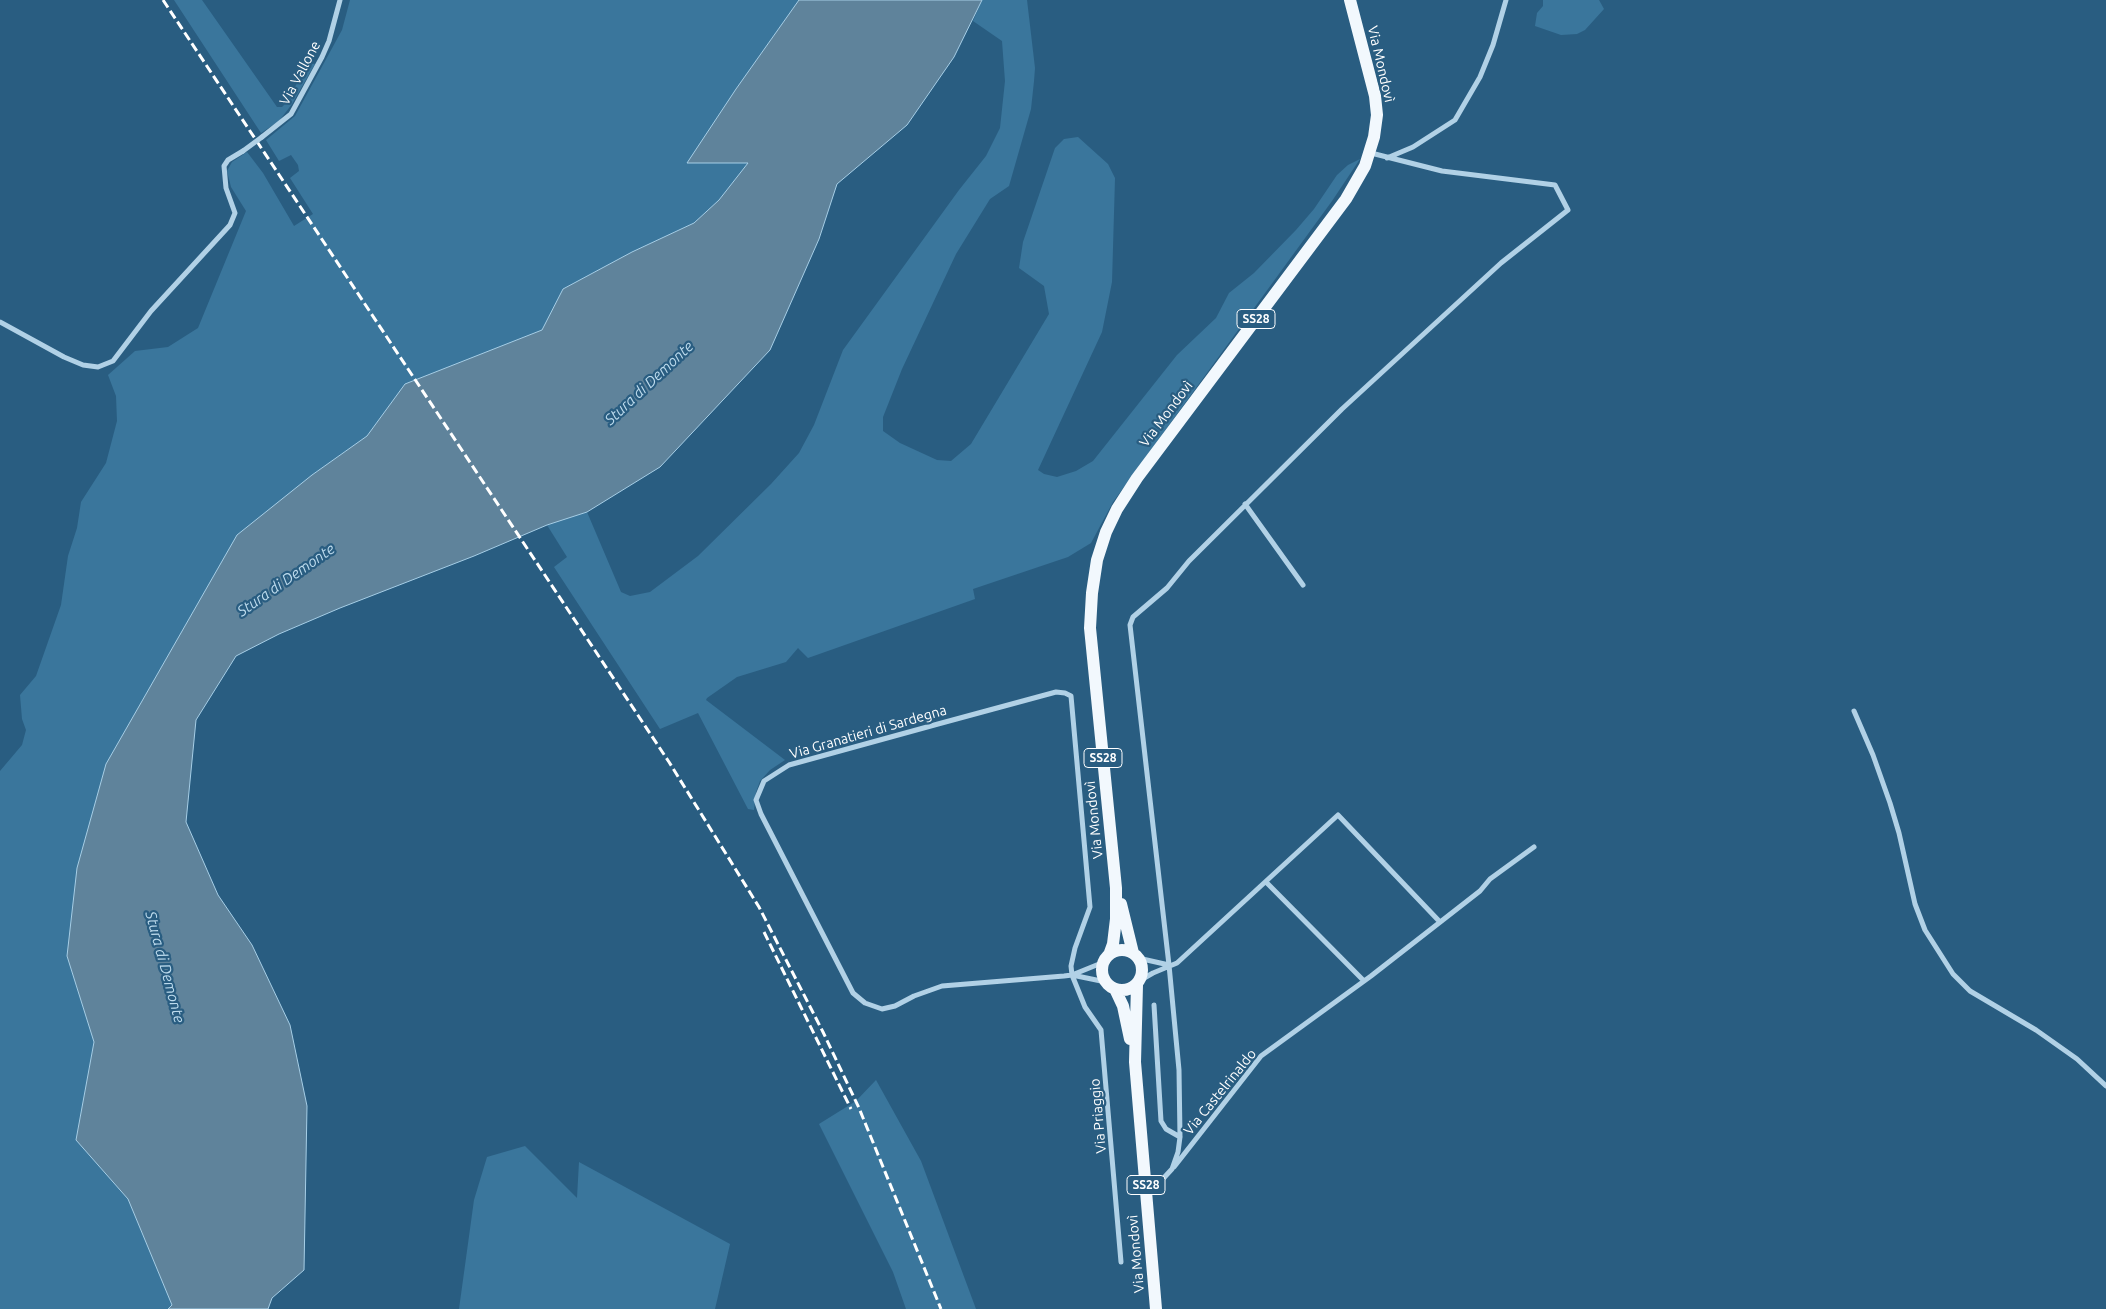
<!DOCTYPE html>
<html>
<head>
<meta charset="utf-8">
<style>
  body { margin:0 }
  canvas { display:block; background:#295d81 }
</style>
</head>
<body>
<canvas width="2106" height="1309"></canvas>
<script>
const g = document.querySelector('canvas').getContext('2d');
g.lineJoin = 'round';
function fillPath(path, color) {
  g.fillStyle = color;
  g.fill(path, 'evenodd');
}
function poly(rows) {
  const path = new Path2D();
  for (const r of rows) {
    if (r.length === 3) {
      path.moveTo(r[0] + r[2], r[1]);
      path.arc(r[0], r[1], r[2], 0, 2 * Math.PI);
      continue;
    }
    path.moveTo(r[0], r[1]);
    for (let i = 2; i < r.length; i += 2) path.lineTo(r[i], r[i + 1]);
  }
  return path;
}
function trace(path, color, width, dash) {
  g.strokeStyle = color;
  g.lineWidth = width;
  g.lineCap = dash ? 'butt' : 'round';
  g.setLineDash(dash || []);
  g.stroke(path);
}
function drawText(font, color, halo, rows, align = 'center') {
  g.font = font + ' Ubuntu,sans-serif';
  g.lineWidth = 4.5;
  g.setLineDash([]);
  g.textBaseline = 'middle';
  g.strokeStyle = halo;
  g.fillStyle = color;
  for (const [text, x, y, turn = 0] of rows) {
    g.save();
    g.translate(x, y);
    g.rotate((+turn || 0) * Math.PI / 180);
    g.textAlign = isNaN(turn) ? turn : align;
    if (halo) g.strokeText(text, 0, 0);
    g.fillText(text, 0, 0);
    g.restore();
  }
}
fillPath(poly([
  [174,0,202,0,277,107,282,107,285,104,307,66,310,63,315,64,292,104,279,121,261,133],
  [350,0,799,0,736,89,688,163,748,163,719,200,694,223,632,252,563,289,542,330,405,384,367,436,312,475,67,956,94,1042,76,1140,128,1199,172,1305,168,1309,0,1309,0,771,22,745,26,730,22,719,20,695,36,676,61,605,68,556,77,528,81,502,106,463,117,421,116,396,108,375,135,351,168,347,198,328,246,211,231,187,227,171,232,162,247,152,263,173,294,226,313,214,290,178,299,171,298,165,291,155,279,161,266,140,295,116,342,30],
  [982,0,1027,0,1035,68,1034,81,1031,109,1009,186,990,199,956,254,902,369,883,417,883,431,900,443,937,460,951,461,971,444,1049,314,1044,286,1019,268,1023,242,1055,148,1064,139,1078,137,1108,164,1115,178,1112,282,1102,332,1038,470,1044,474,1057,477,1076,471,1093,461,1177,355,1216,318,1229,293,1254,273,1296,230,1314,209,1337,175,1348,165,1360,159,1332,201,1113,502,1091,543,1068,557,973,589,975,599,808,658,798,648,786,662,737,677,707,698,706,700,785,760,770,770,760,781,756,792,754,810,748,809,698,713,660,729,554,567,567,557,547,525,587,512,621,592,630,596,650,592,698,556,771,484,799,453,814,425,843,350,959,190,986,156,1000,128,1005,81,1002,41,973,21],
  [1543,0,1599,0,1604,9,1585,30,1577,34,1561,35,1535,26,1537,13,1543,6],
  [876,1080,921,1161,976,1309,906,1309,893,1272,819,1124,856,1101],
  [525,1146,577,1198,579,1162,730,1244,715,1309,459,1309,474,1200,487,1157]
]), '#3a769c');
const water = poly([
  [799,0,982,0,954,57,907,125,837,184,819,239,770,350,660,467,587,512,547,525,474,556,340,608,279,634,236,656,196,720,186,822,218,895,252,945,290,1025,307,1106,304,1270,272,1298,268,1309,168,1309,172,1305,128,1199,76,1140,94,1042,67,956,77,868,106,764,237,535,312,475,367,436,405,384,542,330,563,289,632,252,694,223,719,200,748,163,687,163,736,89,799,0]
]);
fillPath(water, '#5f839b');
trace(water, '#a6cee6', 1);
trace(poly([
  [262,137,291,114,322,57,329,41,340,0],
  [1387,158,1413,147,1455,120,1480,77,1493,45,1506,0],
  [0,322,64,357,83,365,98,367,113,361,151,311,230,225,235,213,226,188,224,166,228,160,243,151],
  [1245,504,1303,585],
  [1854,711,1873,755,1890,803,1899,833,1915,904,1925,930,1953,974,1970,991,2036,1030,2077,1059,2106,1086],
  [1266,882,1364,981],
  [1138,958,1169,965],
  [1104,962,1072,975,1064,976,942,986,914,996,895,1006,882,1009,865,1003,853,993,761,814,756,800,764,781,789,765,938,724,1056,692,1065,693,1071,696,1090,907,1075,948,1071,966,1072,975,1085,1007,1101,1030,1121,1262],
  [1072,975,1106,982],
  [1139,981,1153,973,1177,963,1338,815,1440,922],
  [1154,1005,1161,1121,1166,1129,1180,1137],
  [1174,1167,1261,1056,1371,976,1480,891,1490,879,1534,847],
  [1148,1195,1172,1169,1178,1152,1180,1137,1179,1070,1169,965,1130,625,1133,617,1167,588,1189,561,1342,409,1501,263,1568,210,1555,185,1442,171,1371,153]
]), '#b1d1e6', 5);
trace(poly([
  [1121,904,1133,953],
  [1122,970,20],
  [1109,955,1113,944,1116,919,1116,888,1090,628,1092,593,1097,560,1106,532,1117,509,1137,478,1346,199,1365,166,1374,137,1377,115,1375,96,1350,0],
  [1137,985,1135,1062,1156,1309],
  [1115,989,1123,1006,1130,1039]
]), '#f2f8fd', 12);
trace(poly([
  [163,0,669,762,759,907,823,1032,859,1108,941,1309],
  [764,932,851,1109]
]), '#fff', 3, [9, 4]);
trace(poly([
  [243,151,262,137]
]), '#b1d1e6', 5);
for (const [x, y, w] of [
  [1256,319,38],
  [1103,758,38],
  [1146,1185,38]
]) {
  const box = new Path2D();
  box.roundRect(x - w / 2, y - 9.5, w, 19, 4);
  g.fillStyle = '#295d81';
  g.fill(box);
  trace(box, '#fff', 1);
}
drawText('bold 12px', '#fff', null, [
  ["SS28",1256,319],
  ["SS28",1103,758],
  ["SS28",1146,1185]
]);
drawText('14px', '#fff', '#295d81', [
  ["Via Mondovì",1381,64,77],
  ["Via Vallone",300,73,-62],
  ["Via Mondovì",1166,414,-53],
  ["Via Granatieri di Sardegna",868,732,-16],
  ["Via Mondovì",1094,820,-96],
  ["Via Castelrinaldo",1220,1092,-51],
  ["Via Priaggio",1098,1116,-95],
  ["Via Mondovì",1136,1254,-95]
]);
drawText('italic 15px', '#bddbed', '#295d81', [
  ["Stura di Demonte",649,383,-43],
  ["Stura di Demonte",286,580,-35],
  ["Stura di Demonte",165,967,75]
]);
</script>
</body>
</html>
